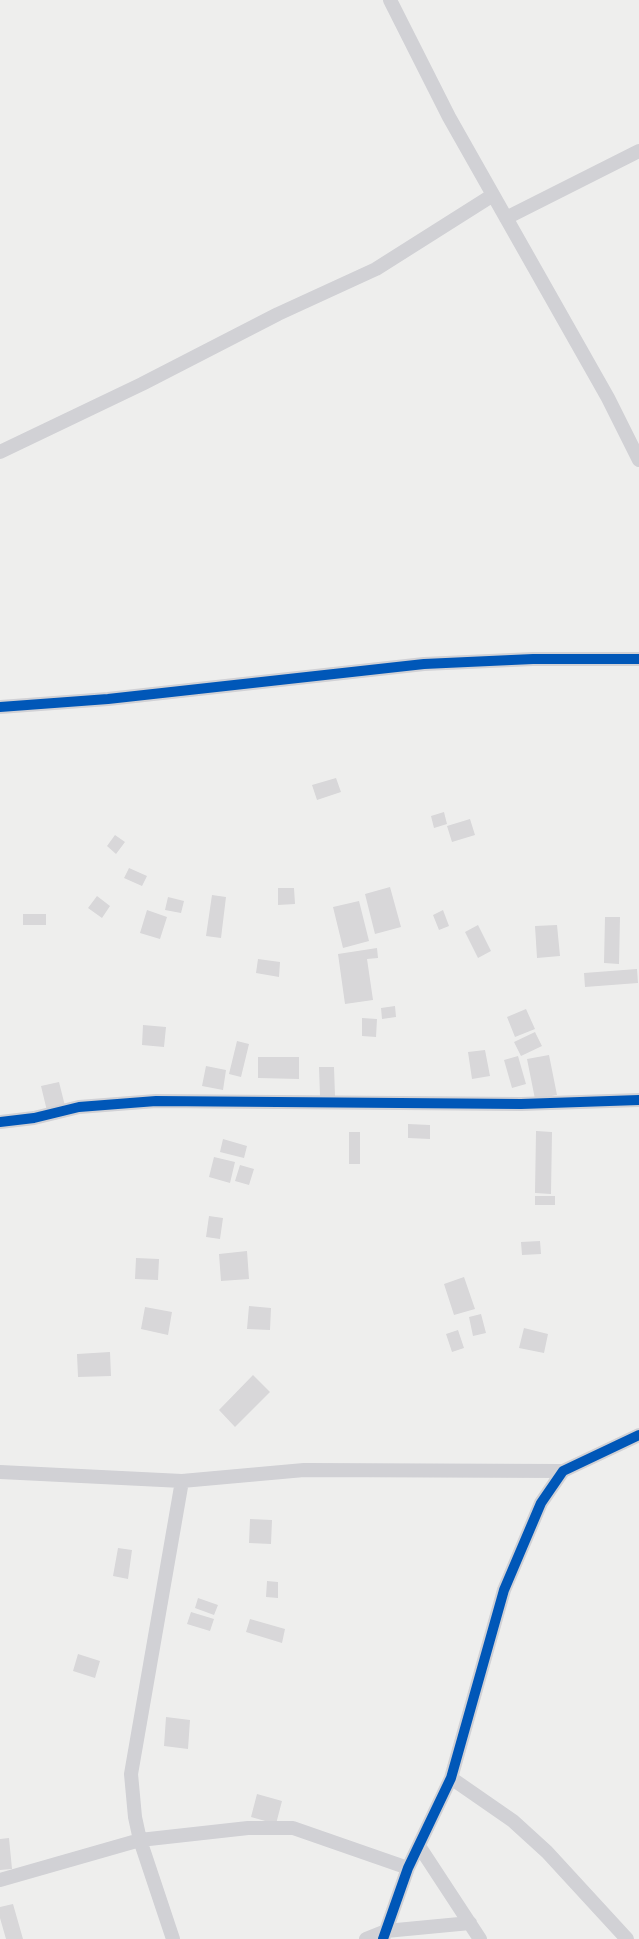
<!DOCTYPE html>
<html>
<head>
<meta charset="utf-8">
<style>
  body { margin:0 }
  canvas { display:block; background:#eeeeed }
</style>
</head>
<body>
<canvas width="639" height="1939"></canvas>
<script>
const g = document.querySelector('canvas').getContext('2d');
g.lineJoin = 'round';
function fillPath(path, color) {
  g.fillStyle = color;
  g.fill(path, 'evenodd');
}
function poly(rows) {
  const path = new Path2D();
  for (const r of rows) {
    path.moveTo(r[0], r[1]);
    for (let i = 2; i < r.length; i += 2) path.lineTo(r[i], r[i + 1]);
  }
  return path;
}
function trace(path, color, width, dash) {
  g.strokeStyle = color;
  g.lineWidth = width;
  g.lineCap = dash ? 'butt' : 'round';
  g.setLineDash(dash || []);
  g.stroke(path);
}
fillPath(poly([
  [336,778,341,792,317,800,312,785],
  [444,812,447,824,434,828,431,816],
  [470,819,475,835,452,842,447,826],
  [115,835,125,842,116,854,107,846],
  [129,868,147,876,142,886,124,878],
  [390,887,401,927,375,934,365,894],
  [278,888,294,888,295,904,278,905],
  [212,895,226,897,221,938,206,936],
  [97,896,110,906,102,918,88,908],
  [168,897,184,901,181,913,165,910],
  [359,901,369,941,343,948,333,907],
  [147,910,167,917,160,939,140,933],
  [443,910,449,926,439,930,433,915],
  [23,914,46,914,46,925,23,925],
  [605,917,620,917,619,964,604,963],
  [478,925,491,951,478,958,465,932],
  [557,925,560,956,537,958,535,926],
  [377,948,378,958,367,959,373,1000,345,1004,338,954],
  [258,959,280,962,279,977,256,973],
  [637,969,638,983,585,987,584,973],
  [395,1006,396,1017,382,1019,381,1008],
  [526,1009,535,1029,515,1037,507,1017],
  [362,1018,377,1019,376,1037,362,1036],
  [143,1025,166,1027,164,1047,142,1045],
  [535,1032,542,1046,521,1056,514,1042],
  [237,1041,249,1044,241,1077,229,1074],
  [485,1050,490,1076,472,1079,468,1052],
  [549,1055,557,1095,535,1099,527,1059],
  [518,1056,526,1084,512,1088,504,1060],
  [258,1057,299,1057,299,1079,258,1078],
  [206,1066,226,1070,223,1090,202,1086],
  [319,1067,334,1067,335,1096,320,1096],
  [59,1082,65,1106,47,1111,41,1086],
  [408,1124,430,1125,430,1139,408,1138],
  [536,1131,552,1132,551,1194,535,1193],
  [349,1132,360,1132,360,1164,349,1164],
  [223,1139,247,1146,244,1158,220,1152],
  [214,1157,235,1162,230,1183,209,1177],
  [240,1165,254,1169,249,1185,235,1181],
  [535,1196,555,1196,555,1205,535,1205],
  [209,1216,223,1218,220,1239,206,1237],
  [540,1241,541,1254,522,1255,521,1242],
  [247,1251,249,1279,221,1281,219,1254],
  [136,1258,159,1259,158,1280,135,1279],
  [464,1277,475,1309,454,1315,444,1284],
  [249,1306,271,1308,270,1330,247,1329],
  [145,1307,172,1312,168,1335,141,1329],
  [481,1314,486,1333,473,1336,469,1317],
  [524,1328,548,1334,544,1353,519,1348],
  [458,1330,464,1348,452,1352,446,1334],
  [110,1352,111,1376,78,1377,77,1354],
  [253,1375,270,1392,235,1427,219,1410],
  [250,1519,272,1520,271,1544,249,1543],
  [118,1548,132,1550,128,1579,113,1576],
  [267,1581,278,1582,278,1598,266,1597],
  [198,1598,218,1605,214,1615,195,1608],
  [191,1612,214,1619,210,1631,187,1624],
  [250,1619,285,1629,282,1643,246,1632],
  [78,1654,100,1661,95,1678,73,1671],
  [166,1717,190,1720,188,1749,164,1746],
  [257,1794,282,1801,276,1824,251,1817],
  [9,1838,12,1869,0,1870,0,1839],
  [13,1904,23,1939,6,1939,0,1918,0,1907]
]), '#d8d7d9');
trace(poly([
  [390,0,449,117,608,398,639,460],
  [506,218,639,151],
  [0,452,142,384,278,314,376,269,493,195],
  [0,707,108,699,424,664,533,659,639,659],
  [0,1122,34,1118,79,1107,156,1101,521,1104,639,1100],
  [0,1472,182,1481,304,1470,563,1471],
  [451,1778,513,1821,547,1852,627,1939],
  [419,1846,480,1939],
  [0,1880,140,1840,248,1828,293,1828,408,1868],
  [173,1939,140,1840,135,1817,131,1774,182,1481],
  [366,1939,386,1931,470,1923],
  [383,1939,408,1868,451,1778,504,1590,541,1503,563,1471,639,1435]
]), '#d1d1d5', 14);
trace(poly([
  [0,707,108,699,424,664,533,659,639,659],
  [0,1122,34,1118,79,1107,156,1101,521,1104,639,1100],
  [383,1939,408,1868,451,1778,504,1590,541,1503,563,1471,639,1435]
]), '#0057b8', 10);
</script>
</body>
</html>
